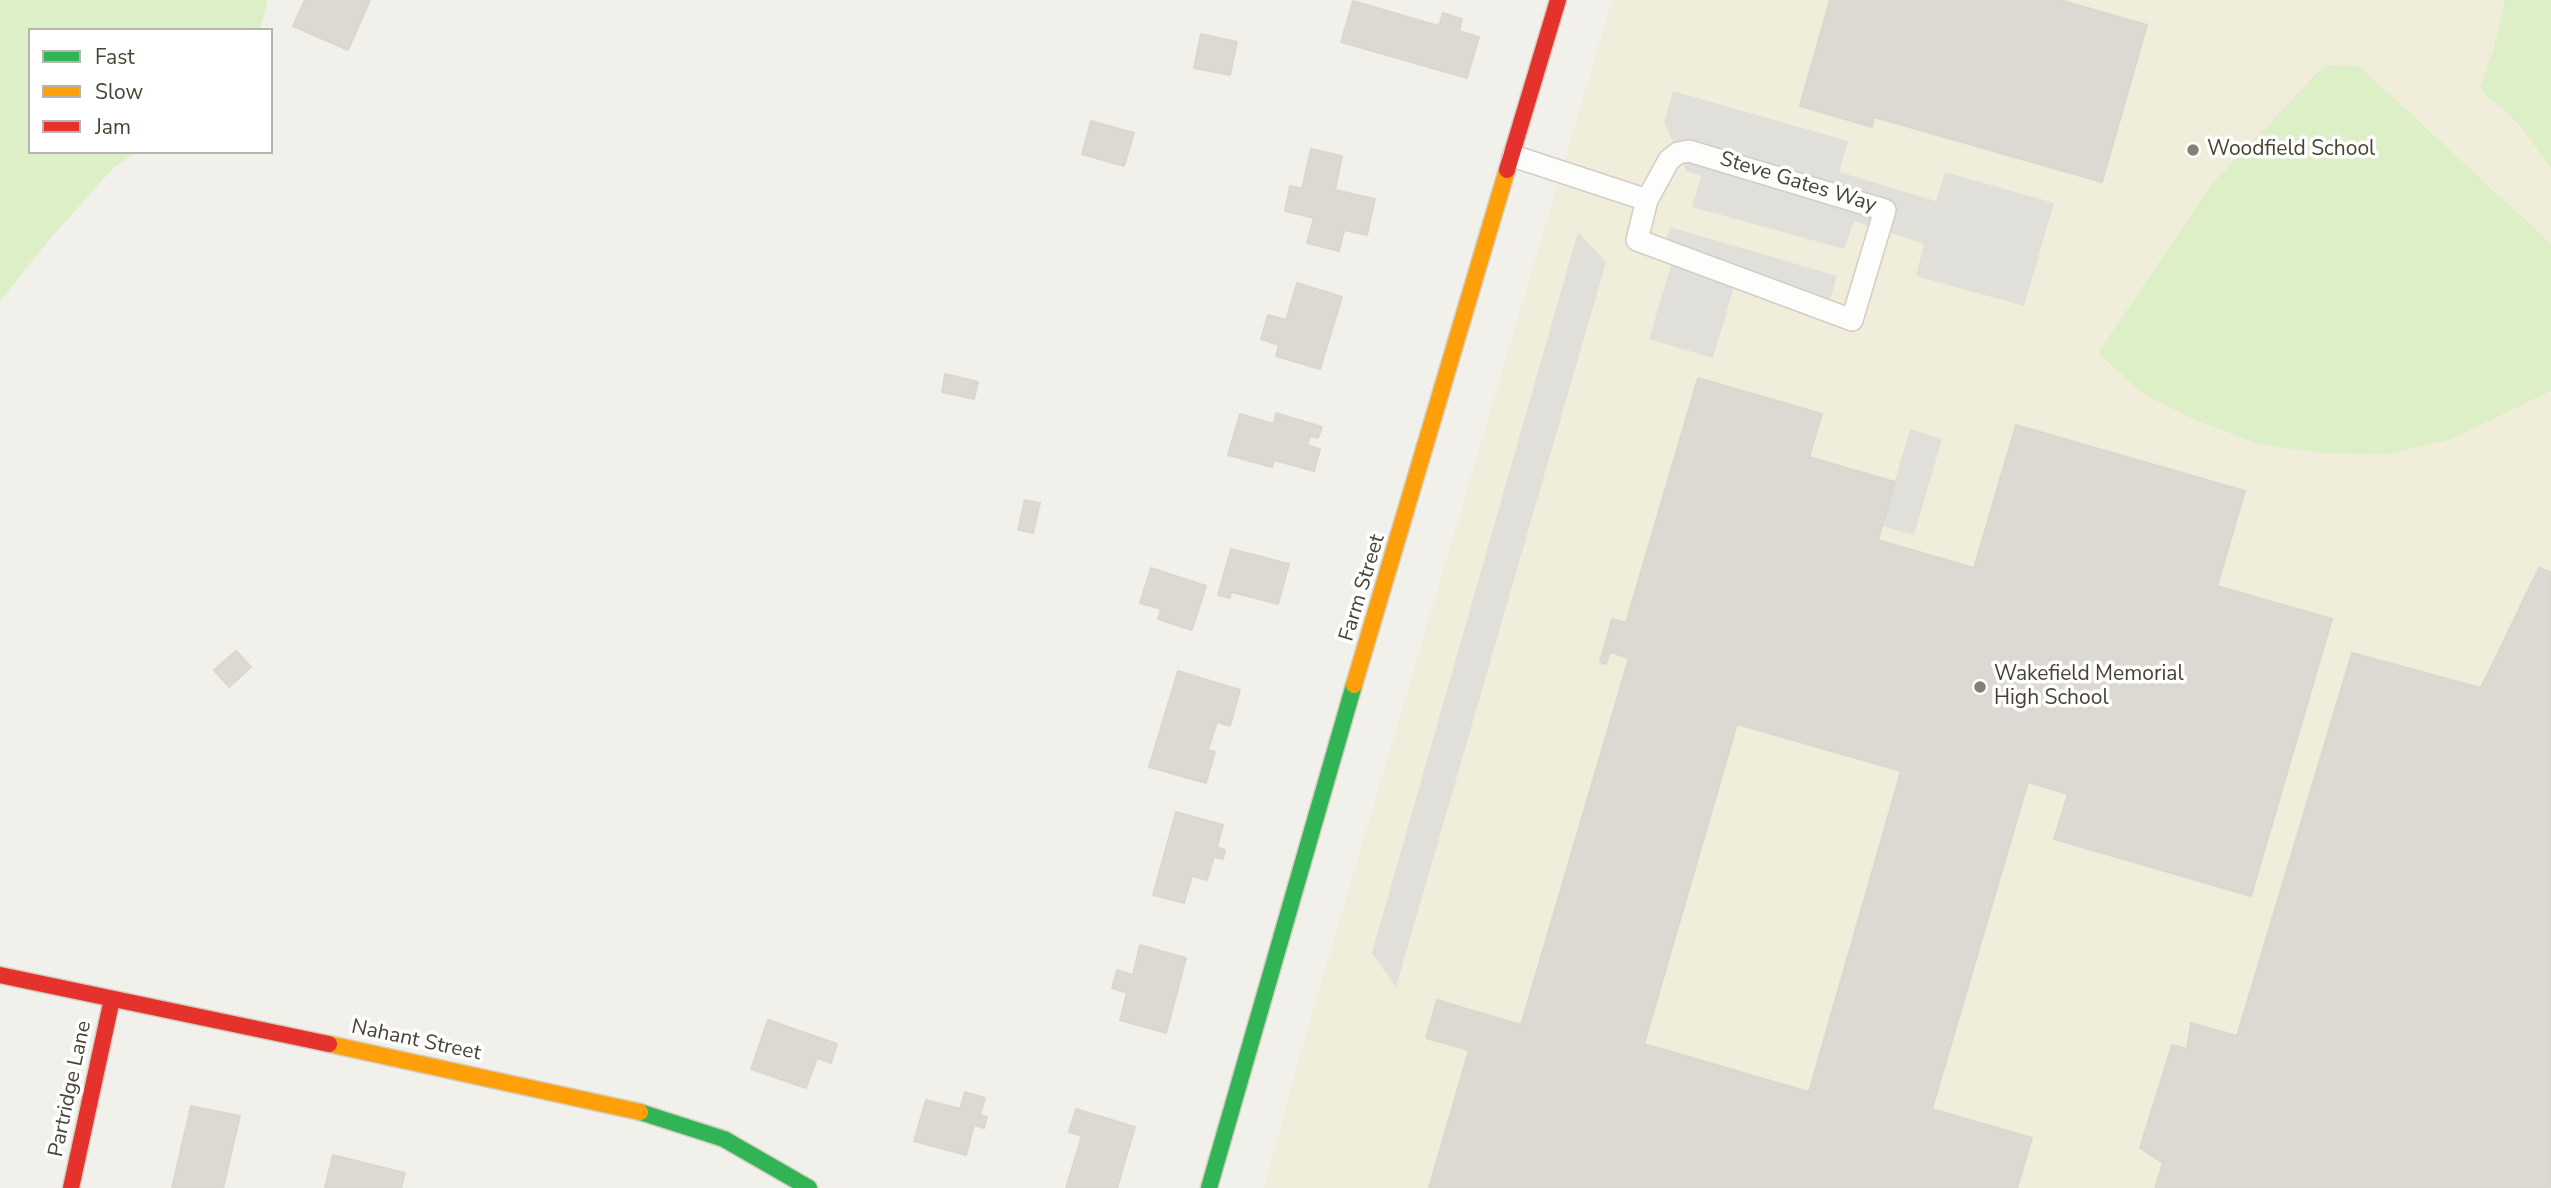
<!DOCTYPE html>
<html>
<head>
<meta charset="utf-8">
<style>
  body { margin:0 }
  #map { position:relative; width:2551px; height:1188px; overflow:hidden; background:#f2f0ea; font-family:"Nunito Sans",sans-serif }
  canvas { display:block }
  .legend { position:absolute; left:28px; top:28px; width:245px; height:126px; box-sizing:border-box; background:#fff; border:2px solid #b6b4ae; margin:0; padding:9px 12px; list-style:none; font-size:21px; color:#494335 }
  .legend li { display:flex; align-items:center; gap:14px; height:35px }
  .legend b { width:35px; border:2px solid #b6b4ae }
</style>
</head>
<body>
<div id="map">
<canvas width="2551" height="1188"></canvas>
<ul class="legend">
<li><b style="height:9px;background:#30b455"></b>Fast</li>
<li><b style="height:9px;background:#ff9f0a"></b>Slow</li>
<li><b style="height:9px;background:#e5322d"></b>Jam</li>
</ul>
</div>
<script>
const g = document.querySelector('canvas').getContext('2d');
g.lineJoin = 'round';
function fillPath(path, color) {
  g.fillStyle = color;
  g.fill(path, 'evenodd');
}
function poly(rows) {
  const path = new Path2D();
  for (const r of rows) {
    path.moveTo(r[0], r[1]);
    for (let i = 2; i < r.length; i += 2) path.lineTo(r[i], r[i + 1]);
  }
  return path;
}
function trace(path, color, width, dash) {
  g.strokeStyle = color;
  g.lineWidth = width;
  g.lineCap = dash ? 'butt' : 'round';
  g.setLineDash(dash || []);
  g.stroke(path);
}
function drawText(font, color, halo, rows, align = 'center') {
  g.font = font + ' "Nunito Sans",sans-serif';
  g.lineWidth = 7;
  g.setLineDash([]);
  g.textBaseline = 'middle';
  g.strokeStyle = halo;
  g.fillStyle = color;
  for (const [text, x, y, turn = 0] of rows) {
    g.save();
    g.translate(x, y);
    g.rotate((+turn || 0) * Math.PI / 180);
    g.textAlign = isNaN(turn) ? turn : align;
    if (halo) g.strokeText(text, 0, 0);
    g.fillText(text, 0, 0);
    g.restore();
  }
}
fillPath(poly([
  [1612,0,2547,0,2551,11,2551,1188,1264,1188,1305,1037]
]), '#f1eddb');
fillPath(poly([
  [0,0,267,0,267,3,260,30,30,30,30,152,137,152,113,168,49,240,0,301],
  [2505,0,2551,0,2551,168,2525,132,2507,112,2487,97,2480,86,2494,49],
  [2325,65,2359,66,2551,244,2551,391,2449,440,2387,454,2321,453,2258,444,2196,420,2144,394,2098,353,2212,184]
]), '#dcefc7');
fillPath(poly([
  [1673,91,1848,141,1839,172,1936,201,1945,172,2054,203,2024,306,1916,276,1924,244,1854,221,1844,249,1692,207,1701,176,1686,171,1664,122],
  [1670,227,1837,276,1828,308,1736,280,1713,358,1649,339,1672,262,1660,258],
  [1578,232,1606,262,1396,987,1372,953],
  [1910,429,1942,439,1914,535,1882,526]
]), '#e1dfda');
const building = poly([
  [305,0,370,0,348,50,293,26,305,0],
  [1830,0,2060,0,2147,25,2102,182,1874,117,1872,127,1800,106,1830,0],
  [1353,1,1439,26,1443,13,1462,19,1459,31,1479,37,1467,78,1341,42,1353,1],
  [1201,34,1237,42,1230,75,1194,68,1201,34],
  [1091,121,1134,133,1124,166,1082,154,1091,121],
  [1311,149,1342,156,1335,190,1375,199,1367,235,1344,230,1339,251,1307,243,1314,218,1285,211,1290,186,1302,189,1311,149],
  [1297,283,1342,297,1320,369,1276,356,1279,345,1261,339,1268,315,1286,320,1297,283],
  [945,374,978,382,974,399,942,392,945,374],
  [1698,378,1822,414,1809,457,1895,482,1878,540,1974,568,2016,425,2245,491,2217,586,2332,619,2251,896,2054,839,2068,794,2028,782,1932,1109,2032,1138,2017,1188,1429,1188,1469,1050,1426,1038,1437,1000,1521,1025,1629,658,1610,652,1606,664,1600,662,1612,619,1626,623,1698,378],
  [1737,724,1901,771,1809,1092,1644,1044,1737,724],
  [1276,413,1322,427,1318,438,1310,436,1307,445,1320,449,1314,471,1274,460,1272,467,1228,455,1240,414,1274,424,1276,413],
  [1025,500,1040,503,1033,533,1018,530,1025,500],
  [1231,549,1289,564,1278,604,1231,592,1230,598,1218,595,1231,549],
  [1151,568,1206,586,1192,630,1158,619,1161,609,1140,603,1151,568],
  [2539,568,2551,572,2551,1188,2155,1188,2163,1163,2140,1148,2172,1045,2187,1049,2191,1023,2237,1036,2352,653,2481,688,2539,568],
  [236,651,251,667,229,687,214,670,236,651],
  [1178,671,1240,690,1230,726,1217,722,1208,750,1215,752,1206,783,1149,767,1178,671],
  [1176,812,1223,825,1217,847,1225,850,1223,859,1214,857,1207,880,1192,876,1184,903,1153,895,1176,812],
  [1140,945,1186,958,1166,1033,1120,1020,1127,993,1112,988,1117,970,1133,975,1140,945],
  [768,1020,837,1044,831,1063,817,1058,806,1088,751,1069,768,1020],
  [965,1092,985,1098,980,1115,987,1117,984,1128,974,1125,966,1155,914,1141,926,1100,960,1109,965,1092],
  [191,1106,240,1116,223,1188,172,1188,191,1106],
  [1076,1109,1135,1127,1117,1188,1066,1188,1082,1136,1069,1132,1076,1109],
  [333,1155,405,1173,401,1188,325,1188,333,1155]
]);
fillPath(building, '#dcd9d2');
trace(building, '#dad7d0', 2);
const lane = poly([
  [1513,156,1647,200,1669,160,1678,153,1689,151,1885,210,1852,320,1637,240,1647,200]
]);
const fast = poly([
  [640,1112,724,1139,809,1188],
  [1209,1188,1354,685]
]);
const slow = poly([
  [1354,685,1507,170],
  [329,1044,640,1112]
]);
const jam = poly([
  [1507,170,1558,0],
  [0,975,329,1044],
  [71,1188,112,999]
]);
trace(lane, '#d0cec7', 24);
trace(fast, '#d2cec0', 19);
trace(slow, '#d2cec0', 19);
trace(jam, '#d2cec0', 19);
trace(lane, '#fdfdfc', 21);
trace(fast, '#30b455', 16);
trace(slow, '#ff9f0a', 16);
trace(jam, '#e5322d', 16);
for (const [x, y, r, color] of [
  [2193,150,7,"#848074"],
  [1980,687,7,"#848074"]
]) {
  const dot = new Path2D();
  dot.arc(x, y, r, 0, 2 * Math.PI);
  g.fillStyle = color;
  g.fill(dot);
  trace(dot, '#fff', 2.5);
}
drawText('21px', '#494335', '#fff', [
  ["Woodfield School",2207,150],
  ["Wakefield Memorial",1994,675],
  ["High School",1994,699]
], 'left');
drawText('21px', '#494335', '#fff', [
  ["Steve Gates Way",1798,183,17],
  ["Farm Street",1363,588,-73],
  ["Nahant Street",416,1041,12],
  ["Partridge Lane",71,1089,-78]
]);
</script>
</body>
</html>
